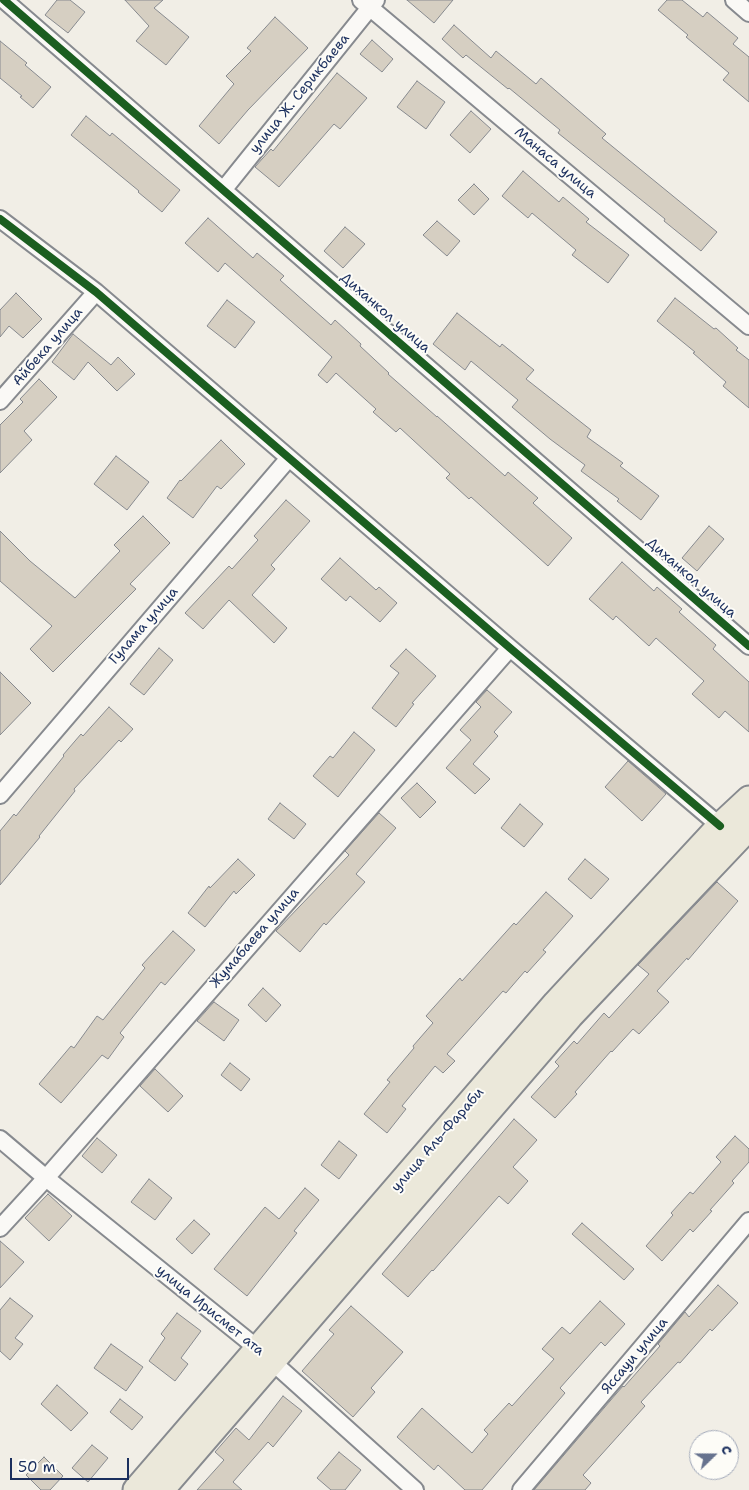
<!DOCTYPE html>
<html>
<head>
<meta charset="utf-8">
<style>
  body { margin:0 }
  #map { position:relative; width:749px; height:1490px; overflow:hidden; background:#f1eee6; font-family:"Shantell Sans",sans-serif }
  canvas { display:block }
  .north { position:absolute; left:689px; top:1430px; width:50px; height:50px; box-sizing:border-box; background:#fdfcf7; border:1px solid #a3aaba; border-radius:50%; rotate:68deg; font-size:14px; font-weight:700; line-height:20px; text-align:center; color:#1b2f5e }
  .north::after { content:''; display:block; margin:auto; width:18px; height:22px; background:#66728e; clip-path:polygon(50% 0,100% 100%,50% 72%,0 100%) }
  .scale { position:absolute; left:10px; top:1458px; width:119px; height:22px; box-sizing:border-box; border:2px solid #1b2f5e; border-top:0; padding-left:6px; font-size:15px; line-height:18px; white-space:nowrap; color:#1b2f5e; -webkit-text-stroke:4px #fdfcf7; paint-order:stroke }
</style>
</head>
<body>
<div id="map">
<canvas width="749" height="1490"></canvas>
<div class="north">С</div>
<div class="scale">50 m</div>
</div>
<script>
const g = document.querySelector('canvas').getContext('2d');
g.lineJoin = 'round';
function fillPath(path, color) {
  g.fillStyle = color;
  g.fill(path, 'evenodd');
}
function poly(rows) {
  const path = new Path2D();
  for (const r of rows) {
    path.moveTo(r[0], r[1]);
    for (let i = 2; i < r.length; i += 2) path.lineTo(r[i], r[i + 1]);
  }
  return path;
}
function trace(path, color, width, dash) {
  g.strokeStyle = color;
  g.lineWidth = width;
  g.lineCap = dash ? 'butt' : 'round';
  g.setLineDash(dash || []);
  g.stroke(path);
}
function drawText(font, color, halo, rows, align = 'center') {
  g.font = font + ' "Shantell Sans",sans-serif';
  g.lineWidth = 4;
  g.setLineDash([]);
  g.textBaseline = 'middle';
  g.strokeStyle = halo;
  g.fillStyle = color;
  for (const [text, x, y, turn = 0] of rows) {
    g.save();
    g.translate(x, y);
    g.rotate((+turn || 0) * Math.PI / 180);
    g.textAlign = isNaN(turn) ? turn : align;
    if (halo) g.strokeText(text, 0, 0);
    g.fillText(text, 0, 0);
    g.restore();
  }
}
const building = poly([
  [57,0,70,0,85,12,68,33,45,15,57,0],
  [125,0,163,0,154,8,189,37,166,65,136,41,149,26,125,0],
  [407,0,453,0,434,23,407,0],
  [667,0,682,0,703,17,707,12,738,38,733,44,749,57,749,102,723,80,729,73,686,37,688,35,658,10,667,0],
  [275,17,308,48,248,110,219,144,199,126,234,84,226,76,251,51,247,48,275,17],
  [454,25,491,58,496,51,536,84,541,78,606,134,602,138,717,232,701,251,664,221,665,219,558,133,560,130,509,88,508,89,466,55,463,58,442,39,454,25],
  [372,40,393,59,382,72,360,54,372,40],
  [0,41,27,63,25,65,51,87,33,108,20,97,22,96,0,78,0,41],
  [337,73,367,98,340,129,334,124,279,187,255,167,271,149,273,151,337,73],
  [417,81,445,102,426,129,397,107,417,81],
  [471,111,491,129,470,153,450,135,471,111],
  [86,116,110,136,112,133,180,190,162,212,138,192,139,191,71,135,86,116],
  [523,171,559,202,563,197,589,219,586,222,629,255,608,283,572,255,576,250,532,213,528,218,502,196,523,171],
  [474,184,489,199,474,215,458,200,474,184],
  [208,218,253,258,257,253,284,276,280,280,331,325,335,320,361,344,360,346,389,373,388,374,437,417,437,416,505,476,508,472,538,498,533,503,572,538,548,566,471,497,469,499,446,478,450,474,400,428,396,432,373,412,376,409,336,373,327,383,318,375,332,357,225,263,218,272,185,243,208,218],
  [437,221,460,241,447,256,423,235,437,221],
  [345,227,365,244,343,268,324,251,345,227],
  [16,293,42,319,23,338,9,326,0,337,0,310,16,293],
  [675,298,714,329,716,328,738,348,736,350,749,360,749,408,723,386,726,382,693,353,695,352,657,321,675,298],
  [227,300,255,322,235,348,207,326,227,300],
  [457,313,500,347,502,344,534,370,526,379,591,430,587,437,623,463,620,466,659,496,641,520,617,501,619,499,581,471,585,465,550,439,512,407,518,400,471,361,465,370,433,344,457,313],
  [73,334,111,365,118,357,135,374,117,391,88,362,74,380,52,362,73,334],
  [39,379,57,397,24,431,32,440,0,473,0,425,23,402,20,399,39,379],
  [221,440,245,464,221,489,217,486,193,518,167,498,180,480,181,481,221,440],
  [116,456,149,482,127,510,94,484,116,456],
  [286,500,310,521,271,565,275,569,252,595,287,628,274,643,229,600,203,629,185,613,229,566,232,569,258,540,254,536,286,500],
  [143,516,170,543,130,584,136,589,53,672,30,649,52,626,0,581,0,531,30,561,75,598,120,551,114,545,143,516],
  [709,526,724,539,697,571,682,558,709,526],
  [340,558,376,590,379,587,397,603,380,622,350,596,346,601,321,579,340,558],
  [622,562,654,591,657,587,682,609,679,612,716,645,713,649,749,682,749,732,725,711,719,718,692,694,704,681,656,638,649,646,616,616,613,620,589,599,622,562],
  [159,648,173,660,144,695,130,684,159,648],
  [406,649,436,676,412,703,414,704,396,727,372,708,399,673,390,666,406,649],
  [0,672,31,703,0,735,0,672],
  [487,690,512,712,494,732,498,736,473,764,490,779,475,794,446,768,471,740,460,730,481,707,476,702,487,690],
  [109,707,133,729,121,742,119,740,74,789,75,791,39,836,40,837,0,885,0,831,14,814,16,816,64,756,63,755,81,734,83,736,109,707],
  [354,732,375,750,338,797,313,776,330,756,333,758,354,732],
  [628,761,666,794,642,821,605,787,628,761],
  [417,783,436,802,420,818,401,798,417,783],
  [280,803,306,824,294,839,268,819,280,803],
  [520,804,543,824,524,847,501,828,520,804],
  [379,813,396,828,356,874,365,882,326,925,324,923,300,952,276,931,349,855,345,851,379,813],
  [238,859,255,875,236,894,234,891,205,927,188,913,209,886,210,888,238,859],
  [585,859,609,879,591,899,568,879,585,859],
  [717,882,738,901,688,960,687,958,657,991,669,1002,639,1034,633,1029,612,1052,611,1051,575,1092,577,1094,555,1118,531,1097,559,1066,555,1062,574,1041,577,1044,604,1013,609,1018,649,974,638,965,717,882],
  [546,892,573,916,543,950,546,952,527,973,525,971,506,993,503,991,447,1054,455,1061,443,1073,435,1066,402,1106,406,1109,387,1133,364,1114,390,1082,387,1080,414,1048,413,1046,433,1023,426,1016,460,978,462,981,514,923,516,925,546,892],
  [173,931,195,950,165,985,161,982,120,1033,124,1037,108,1059,102,1055,61,1103,39,1084,71,1046,74,1048,97,1016,103,1020,145,968,142,965,173,931],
  [263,988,281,1005,266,1022,248,1005,263,988],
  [214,1002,239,1020,224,1041,197,1021,214,1002],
  [230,1063,250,1079,241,1091,221,1075,230,1063],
  [155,1069,183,1096,168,1112,140,1086,155,1069],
  [514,1119,537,1140,513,1167,528,1181,508,1204,499,1196,433,1271,432,1270,408,1297,382,1274,514,1119],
  [735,1136,749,1149,749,1162,732,1181,734,1183,710,1210,712,1211,693,1232,690,1229,662,1261,646,1246,673,1215,671,1213,690,1192,693,1194,721,1162,716,1157,735,1136],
  [97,1138,117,1155,102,1173,82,1156,97,1138],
  [339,1141,357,1155,339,1179,321,1165,339,1141],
  [149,1179,172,1198,155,1220,131,1202,149,1179],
  [305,1188,319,1200,294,1231,297,1233,247,1296,214,1269,265,1207,279,1219,305,1188],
  [48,1194,72,1216,49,1241,25,1218,48,1194],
  [194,1220,210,1234,192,1254,176,1239,194,1220],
  [582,1223,634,1269,624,1280,572,1234,582,1223],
  [0,1241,24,1262,0,1288,0,1241],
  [718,1285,738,1303,712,1331,710,1329,680,1363,678,1362,641,1402,645,1406,583,1475,591,1483,585,1490,534,1490,616,1394,623,1386,624,1387,660,1346,658,1344,685,1312,689,1317,718,1285],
  [10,1298,33,1316,15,1338,23,1344,10,1360,0,1351,0,1310,10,1298],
  [600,1301,625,1324,605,1346,601,1342,560,1388,565,1393,482,1490,465,1490,438,1465,434,1470,397,1437,422,1408,472,1453,488,1434,484,1430,509,1403,512,1406,554,1359,542,1349,562,1327,570,1334,600,1301],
  [351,1306,403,1352,371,1388,375,1392,353,1417,302,1371,334,1334,329,1330,351,1306],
  [177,1313,201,1331,181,1358,188,1364,175,1381,149,1361,165,1338,161,1334,177,1313],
  [111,1344,143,1367,126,1391,94,1368,111,1344],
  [57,1385,88,1413,71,1431,41,1404,57,1385],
  [283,1396,302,1411,273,1447,268,1442,233,1482,242,1490,197,1490,224,1460,215,1452,236,1428,249,1440,283,1396],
  [120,1399,143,1417,132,1430,110,1412,120,1399],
  [92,1445,108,1458,88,1482,72,1468,92,1445],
  [339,1452,361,1470,345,1490,331,1490,317,1478,339,1452],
  [44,1457,63,1476,50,1490,41,1490,26,1475,44,1457]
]);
fillPath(building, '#d6cfc2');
trace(building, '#878a8f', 1);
const street = poly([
  [4,0,749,646],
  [361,0,749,326],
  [734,0,749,13],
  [224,189,376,0],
  [0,219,96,292,510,648,720,826],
  [0,401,96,292],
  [0,795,289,458],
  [0,1139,46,1178,257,1348,415,1490],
  [0,1228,46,1178,510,648],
  [521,1490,749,1221]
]);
const primary = poly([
  [136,1490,556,1003,720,826,749,799],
  [161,1490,570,1016,749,827]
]);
trace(street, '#878a8f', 20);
trace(primary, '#878a8f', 29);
trace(street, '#faf9f6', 16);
trace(primary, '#ebe8da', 25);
trace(poly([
  [4,0,749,646],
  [0,219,96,292,510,648,720,826]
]), '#1b5e20', 8);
drawText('14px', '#1b2f5e', '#fdfcf7', [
  ["улица Ж. Серикбаева",300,94,-51],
  ["Манаса улица",555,163,40],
  ["Диханкол улица",385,313,41],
  ["Айбека улица",48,347,-49],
  ["Диханкол улица",691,578,41],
  ["Гулама улица",144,626,-49],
  ["Жумабаева улица",255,938,-49],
  ["улица Аль-Фараби",438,1140,-49],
  ["улица Ирисмет ата",210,1311,39],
  ["Яссауи улица",635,1356,-50]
]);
</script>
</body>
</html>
